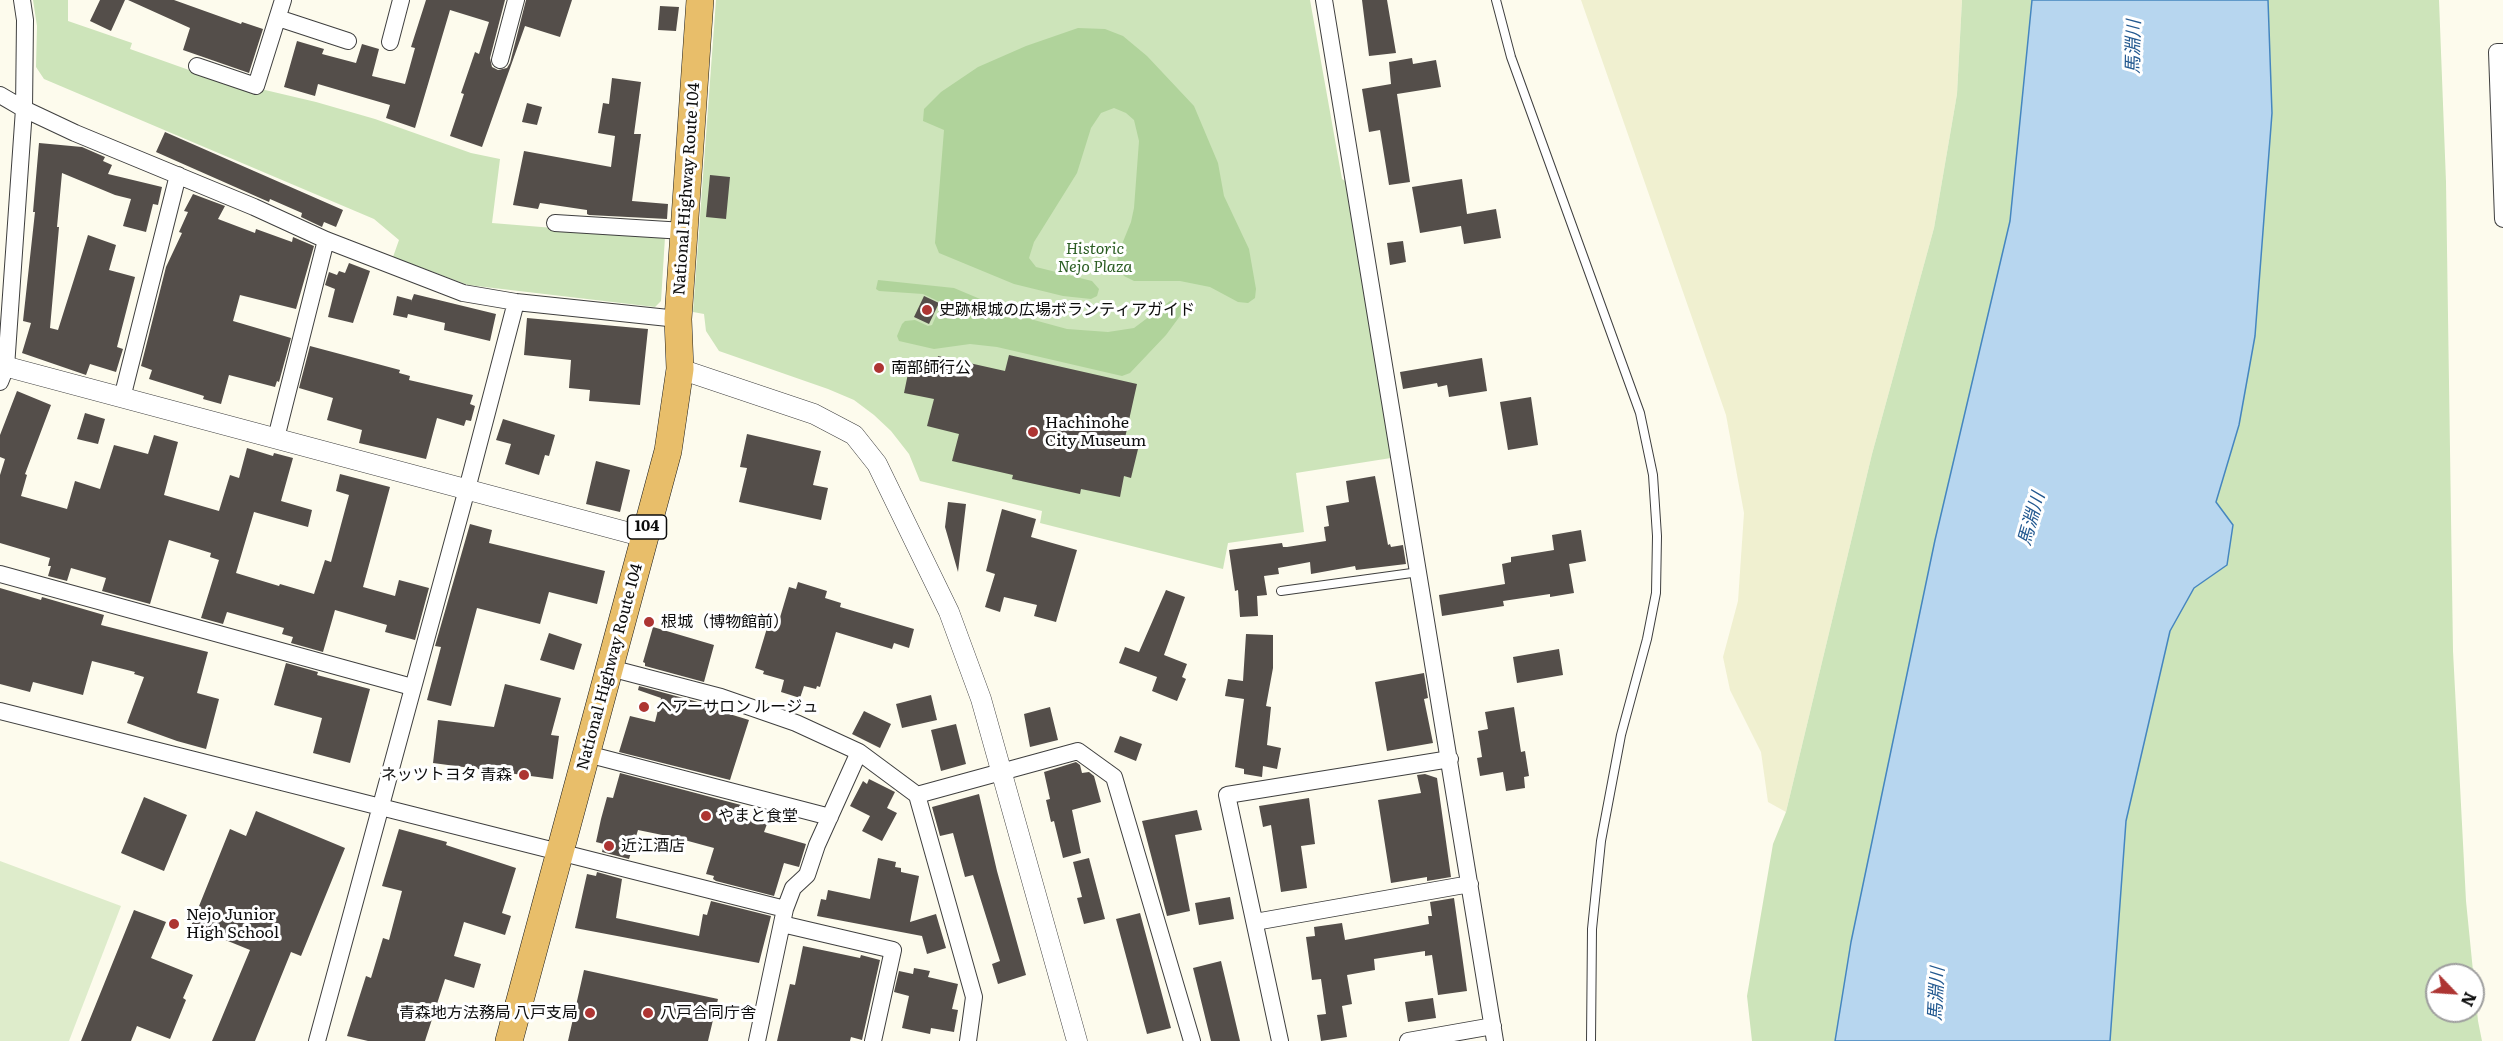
<!DOCTYPE html>
<html>
<head>
<meta charset="utf-8">
<style>
  body { margin:0 }
  #map { position:relative; width:2503px; height:1041px; overflow:hidden; background:#fdfbed; font-family:Literata,serif }
  canvas { display:block }
  .north { position:absolute; left:2425px; top:963px; width:60px; height:60px; box-sizing:border-box; background:#fff; border:2px solid #9e9e9e; border-radius:50%; rotate:115deg; font-size:16px; font-weight:700; line-height:24px; text-align:center; color:#0c0c0c }
  .north::after { content:''; display:block; margin:auto; width:21px; height:27px; background:#ad3533; clip-path:polygon(50% 0,100% 100%,50% 72%,0 100%) }
</style>
</head>
<body>
<div id="map">
<canvas width="2503" height="1041"></canvas>
<div class="north">N</div>
</div>
<script>
const g = document.querySelector('canvas').getContext('2d');
g.lineJoin = 'round';
function fillPath(path, color) {
  g.fillStyle = color;
  g.fill(path, 'evenodd');
}
function poly(rows) {
  const path = new Path2D();
  for (const r of rows) {
    path.moveTo(r[0], r[1]);
    for (let i = 2; i < r.length; i += 2) path.lineTo(r[i], r[i + 1]);
  }
  return path;
}
function trace(path, color, width, dash) {
  g.strokeStyle = color;
  g.lineWidth = width;
  g.lineCap = dash ? 'butt' : 'round';
  g.setLineDash(dash || []);
  g.stroke(path);
}
function drawText(font, color, halo, rows, align = 'center') {
  g.font = font + ' Literata,"Noto Sans JP",serif';
  g.lineWidth = 6;
  g.setLineDash([]);
  g.textBaseline = 'middle';
  g.strokeStyle = halo;
  g.fillStyle = color;
  for (const [text, x, y, turn = 0] of rows) {
    g.save();
    g.translate(x, y);
    g.rotate((+turn || 0) * Math.PI / 180);
    g.textAlign = isNaN(turn) ? turn : align;
    if (halo) g.strokeText(text, 0, 0);
    g.fillText(text, 0, 0);
    g.restore();
  }
}
fillPath(poly([
  [1581,0,1962,0,1957,94,1934,228,1872,454,1786,812,1768,802,1761,752,1730,690,1723,657,1738,601,1744,513,1726,415]
]), '#f0f0d0');
fillPath(poly([
  [33,0,68,0,68,21,132,43,130,49,248,91,265,90,316,102,375,119,471,153,500,159,492,223,665,237,661,301,655,307,468,285,393,257,399,240,374,219,44,79,36,67,37,26],
  [716,0,1310,0,1342,179,1345,181,1391,458,1296,473,1304,532,1228,543,1223,569,1040,523,1042,511,920,481,909,454,891,431,874,415,854,400,828,389,719,351,706,331,704,314,693,312],
  [1962,0,2032,0,2010,221,1935,540,1851,942,1835,1041,1752,1041,1747,996,1773,844,1786,812,1872,454,1934,228,1957,94],
  [2268,0,2439,0,2446,182,2453,651,2466,901,2478,1021,2482,1041,2110,1041,2126,821,2170,631,2194,588,2227,565,2233,525,2216,502,2239,425,2255,336,2272,113],
  [2437,975,2473,975,2473,1011,2437,1011]
]), '#cde4ba');
fillPath(poly([
  [1078,28,1105,29,1123,36,1147,56,1194,106,1218,163,1224,196,1249,249,1256,289,1255,298,1248,303,1238,302,1210,287,1180,281,1134,281,1124,276,1117,265,1118,254,1131,222,1134,208,1139,141,1134,120,1126,113,1114,108,1101,113,1091,128,1077,173,1034,242,1029,258,1036,267,1092,281,1099,289,1097,296,1091,299,1063,296,1014,284,939,253,935,243,944,130,923,121,924,109,941,92,978,67,1026,46],
  [878,280,954,288,1023,317,1067,329,1108,332,1134,328,1170,301,1178,300,1184,304,1183,312,1166,335,1130,373,1122,376,997,347,970,344,934,349,899,341,897,336,902,324,905,321,915,320,928,326,932,325,941,305,940,302,923,294,879,291,876,289]
]), '#b0d39b');
fillPath(poly([
  [0,861,121,906,69,1041,0,1041]
]), '#deeccb');
const water = poly([
  [2032,0,2268,0,2272,113,2255,336,2239,425,2216,502,2233,525,2227,565,2194,588,2170,631,2126,821,2110,1041,1835,1041,1851,942,1935,540,2010,221,2032,0]
]);
fillPath(water, '#b7d6ef');
trace(water, '#4586bf', 1.5);
fillPath(poly([
  [100,0,125,0,111,31,90,21],
  [128,0,174,0,241,24,242,22,263,29,249,73,183,50,190,28],
  [426,0,505,0,490,58,492,67,498,70,507,68,510,63,526,0,572,0,560,37,525,26,482,147,450,136,464,94,461,93,475,52,479,54,489,22,450,10,415,128,386,118,390,105,318,84,315,96,284,87,297,41,324,49,322,54,356,63,362,44,379,49,372,76,405,84,415,48,411,47],
  [1362,0,1387,0,1396,53,1369,56],
  [660,6,679,7,676,31,658,30],
  [1412,58,1413,64,1436,60,1441,87,1397,94,1410,182,1389,185,1380,130,1369,132,1362,89,1391,84,1389,62],
  [612,78,641,82,634,134,641,134,632,201,668,204,667,219,589,215,587,214,587,210,540,203,538,209,513,205,524,151,611,167,615,136,598,133,603,103,609,104],
  [527,103,542,107,537,125,522,122],
  [165,132,343,210,336,227,324,222,322,227,301,217,302,213,270,199,269,202,156,152],
  [39,143,82,147,105,157,103,161,112,165,108,174,162,187,158,205,153,204,146,232,123,226,131,199,115,195,62,173,57,227,59,227,50,328,58,330,88,235,116,245,109,270,135,277,117,347,123,349,116,372,90,364,86,375,22,353,31,323,23,321,35,212,33,212],
  [710,175,730,177,726,219,706,217],
  [1462,179,1467,214,1496,209,1501,238,1464,244,1461,226,1420,233,1412,187],
  [193,194,225,206,218,219,255,233,256,229,292,242,293,237,314,246,296,309,240,295,233,321,291,338,279,382,277,381,275,387,229,375,221,404,203,399,204,396,149,379,152,370,141,366,166,267,182,233,179,232,188,212,184,211],
  [1403,241,1406,262,1390,265,1387,243],
  [349,263,370,271,353,323,328,317,335,289,325,285,329,272,337,275,339,271,345,273],
  [414,294,496,314,490,341,444,330,445,323,408,314,407,318,393,315,397,296,412,300,411,302],
  [924,296,939,303,929,324,914,317],
  [527,318,648,329,640,405,589,401,590,390,569,388,571,360,524,355],
  [310,346,400,370,399,373,410,376,409,380,473,395,470,404,475,406,471,421,466,420,464,426,437,418,426,459,359,443,362,430,327,420,333,398,299,388],
  [1009,355,1137,384,1125,438,1140,441,1131,478,1124,476,1120,497,1081,489,1080,494,1012,479,1013,475,952,461,959,434,927,426,934,399,904,393,911,359,936,365,938,356,1005,371],
  [1482,358,1487,391,1449,397,1447,385,1438,387,1437,383,1403,389,1400,372],
  [17,391,51,405,25,474,27,475,21,496,67,509,75,481,100,489,114,445,148,454,154,435,178,442,164,495,219,511,230,475,239,478,247,448,273,456,274,453,293,458,281,501,312,510,308,527,254,512,236,573,279,586,280,584,314,594,325,560,331,562,349,495,336,491,340,474,390,487,363,587,395,596,399,580,429,588,415,640,385,632,387,625,335,610,323,652,291,643,293,637,282,634,284,628,227,612,223,624,201,618,219,560,210,557,211,553,169,540,150,604,102,591,106,578,71,568,67,581,48,576,51,566,48,566,50,558,0,543,0,475,5,459,0,457,0,435],
  [1531,397,1538,445,1508,450,1500,402],
  [85,413,105,419,98,444,77,439],
  [503,419,555,435,549,456,545,455,539,475,505,464,511,444,496,440],
  [747,434,821,451,813,485,828,488,821,520,739,502,747,468,740,467],
  [596,461,630,470,620,512,586,504],
  [1375,476,1388,545,1390,544,1391,547,1403,545,1406,564,1356,570,1355,566,1311,574,1310,562,1278,568,1279,574,1264,576,1267,595,1257,596,1258,616,1240,617,1238,590,1235,591,1229,550,1282,543,1283,547,1287,547,1326,541,1324,527,1329,526,1326,506,1349,502,1346,481],
  [948,502,966,504,958,572,945,527],
  [1002,509,1036,519,1031,537,1077,550,1056,622,1034,616,1037,605,1004,597,1000,612,985,607,995,574,986,571],
  [470,524,492,530,489,543,605,571,597,604,549,592,540,624,477,608,451,706,427,700,441,647,435,646],
  [1581,530,1586,561,1569,564,1574,593,1550,597,1550,594,1503,601,1504,606,1442,616,1439,595,1505,584,1502,564,1511,562,1511,557,1554,550,1552,535],
  [798,582,827,591,825,598,841,603,840,607,914,629,909,648,894,643,892,649,836,632,820,687,817,686,816,689,804,686,800,698,781,692,784,680,763,674,764,671,755,668,767,628,776,631,789,587,796,589],
  [0,588,41,600,42,597,104,615,101,625,208,652,197,693,219,699,206,749,177,741,127,723,144,677,134,674,135,672,92,661,83,695,33,682,30,692,0,684],
  [1166,590,1185,597,1164,655,1187,664,1182,677,1186,679,1177,701,1152,691,1157,677,1119,663,1125,647,1139,652],
  [653,627,714,645,704,682,645,666,645,663,643,662],
  [549,633,582,644,574,670,540,660],
  [1246,634,1273,635,1273,668,1266,706,1271,707,1267,745,1281,748,1277,769,1263,766,1262,777,1244,774,1244,769,1235,767,1244,699,1225,696,1228,679,1243,681],
  [1559,649,1563,675,1517,683,1513,657],
  [286,663,318,672,317,675,370,689,350,763,313,753,322,718,274,705],
  [1424,673,1428,698,1424,699,1433,743,1387,751,1375,682],
  [505,684,561,698,551,735,559,736,553,779,433,763,438,720,494,727],
  [639,686,698,702,697,704,749,720,730,780,619,752,630,716,655,722,661,698,638,690],
  [931,695,937,720,902,728,896,704],
  [1050,707,1058,740,1030,747,1024,714],
  [1514,707,1521,752,1525,751,1529,776,1524,777,1525,788,1506,791,1503,772,1480,776,1477,758,1482,757,1478,731,1488,729,1485,712],
  [864,711,891,724,880,748,852,734],
  [956,724,966,764,941,771,931,730],
  [1120,736,1142,744,1136,761,1114,752],
  [1076,762,1080,765,1082,773,1089,772,1094,776,1101,802,1072,810,1081,853,1063,858,1054,821,1051,822,1046,800,1050,799,1044,772],
  [620,773,741,805,738,816,767,824,764,832,806,844,799,867,784,863,774,896,716,881,713,879,714,876,706,874,714,848,677,838,638,830,629,859,602,852,604,844,596,842,601,819,607,797,613,798],
  [1425,774,1437,778,1451,877,1427,881,1427,877,1391,883,1378,800,1421,793,1417,775],
  [869,779,895,792,887,808,897,813,882,841,862,831,870,816,850,806,863,781,867,784],
  [979,794,997,871,1026,975,998,984,992,964,1000,961,973,875,965,877,953,833,940,836,932,807],
  [144,797,187,815,164,871,121,853],
  [1309,798,1315,844,1301,846,1307,888,1281,892,1271,825,1263,827,1259,806],
  [1197,810,1202,830,1175,835,1190,911,1167,916,1142,821],
  [256,811,345,848,301,956,291,952,255,1041,212,1041,250,950,191,926,230,829,246,836],
  [399,829,447,842,446,845,516,868,502,913,511,916,505,935,464,922,454,956,481,964,474,988,445,979,425,1041,368,1041,347,1036,366,976,371,978,383,938,389,940,402,891,382,886],
  [878,858,896,862,895,867,901,868,901,872,919,876,910,922,936,914,946,948,927,954,922,936,817,916,821,899,826,900,828,890,870,899],
  [1089,858,1105,919,1084,924,1077,898,1082,897,1073,862],
  [597,872,622,879,616,918,699,936,703,914,707,915,711,901,771,916,759,963,575,928,587,874,596,876],
  [1230,897,1234,919,1199,925,1195,903],
  [1454,898,1467,991,1438,995,1432,955,1425,956,1425,951,1374,959,1375,970,1347,975,1352,1004,1342,1006,1347,1037,1321,1041,1317,1015,1326,1014,1321,979,1312,980,1306,937,1315,936,1314,927,1342,923,1345,940,1429,924,1428,916,1432,916,1430,902],
  [134,910,166,922,151,958,193,975,183,998,186,1000,170,1039,137,1026,131,1041,81,1041],
  [1140,913,1171,1028,1147,1034,1116,919],
  [803,946,860,958,861,955,880,960,862,1040,851,1037,850,1041,777,1041,790,984,795,985],
  [1221,961,1240,1041,1211,1041,1193,968],
  [914,968,930,971,928,977,958,984,952,1009,958,1010,954,1032,931,1028,930,1034,902,1028,909,996,894,992,899,971,913,974],
  [584,970,718,999,708,1041,568,1041],
  [1433,998,1436,1018,1408,1022,1405,1002]
]), '#544e4a');
const service = poly([
  [1496,0,1511,57,1640,413,1653,475,1657,536,1656,593,1647,639,1621,735,1601,841,1592,929,1591,1041],
  [1281,591,1419,572]
]);
const minor = poly([
  [1324,0,1495,1041],
  [278,18,348,41],
  [390,42,401,0],
  [2503,52,2497,52,2503,219],
  [500,60,516,0],
  [197,66,256,86,283,0],
  [0,95,24,109,75,133,254,207,326,240,463,293,516,302,678,319],
  [555,223,684,231],
  [0,382,6,367,24,109,25,20,22,0],
  [122,398,178,175],
  [276,438,326,240],
  [0,574,412,687],
  [610,668,721,697,796,723,859,752,917,795,974,997,968,1041],
  [0,711,785,909],
  [587,754,830,817],
  [917,795,1078,751,1114,777,1192,1041],
  [1255,922,1470,884],
  [782,924,893,950,873,1041],
  [317,1041,467,489,516,302],
  [757,1041,785,909,793,888,807,875,817,845,859,752],
  [1280,1041,1227,795,1450,759],
  [1408,1041,1493,1026]
]);
const tertiary = poly([
  [0,365,645,537],
  [680,369,814,414,854,435,877,464,949,612,981,699,1077,1041]
]);
const trunk = poly([
  [509,1041,668,451,680,369,678,319,700,0]
]);
trace(service, '#3f3f3f', 10);
trace(minor, '#3f3f3f', 18);
trace(tertiary, '#3f3f3f', 21);
trace(trunk, '#1d1d1d', 28);
trace(service, '#fff', 8);
trace(minor, '#fff', 16);
trace(tertiary, '#fff', 20);
trace(trunk, '#e8be6a', 27);
for (const [x, y, r, color] of [
  [927,310,6,"#ad3533"],
  [879,368,6,"#ad3533"],
  [1033,432,6,"#ad3533"],
  [649,622,6,"#ad3533"],
  [644,707,6,"#ad3533"],
  [524,775,6,"#ad3533"],
  [706,816,6,"#ad3533"],
  [609,846,6,"#ad3533"],
  [174,924,6,"#ad3533"],
  [590,1013,6,"#ad3533"],
  [648,1013,6,"#ad3533"]
]) {
  const dot = new Path2D();
  dot.arc(x, y, r, 0, 2 * Math.PI);
  g.fillStyle = color;
  g.fill(dot);
  trace(dot, '#fff', 2);
}
for (const [x, y, w] of [
  [647,527,39]
]) {
  const box = new Path2D();
  box.roundRect(x - w / 2, y - 12, w, 24, 4.5);
  g.fillStyle = '#fff';
  g.fill(box);
  trace(box, '#0c0c0c', 1.5);
}
drawText('bold 15px', '#0c0c0c', null, [
  ["104",647,527]
]);
drawText('16px', '#0c0c0c', '#fff', [
  ["National Highway Route 104",687,189,-86],
  ["National Highway Route 104",610,667,-75]
]);
drawText('italic 16px', '#2b5d23', '#fff', [
  ["Historic",1095,249],
  ["Nejo Plaza",1095,267]
]);
drawText('16px', '#0c0c0c', '#fff', [
  ["史跡根城の広場ボランティアガイド",939,310],
  ["南部師行公",891,368],
  ["Hachinohe",1045,423],
  ["City Museum",1045,441],
  ["根城（博物館前）",661,622],
  ["ヘアーサロン ルージュ",656,707],
  ["ネッツトヨタ 青森",512,775,"right"],
  ["やまと食堂",718,816],
  ["近江酒店",621,846],
  ["Nejo Junior",186,915],
  ["High School",186,933],
  ["青森地方法務局 八戸支局",578,1013,"right"],
  ["八戸合同庁舎",660,1013]
], 'left');
drawText('italic 18px', '#235990', '#fff', [
  ["馬淵川",2134,47,-89],
  ["馬淵川",2032,519,-74],
  ["馬淵川",1937,994,-87]
]);
</script>
</body>
</html>
